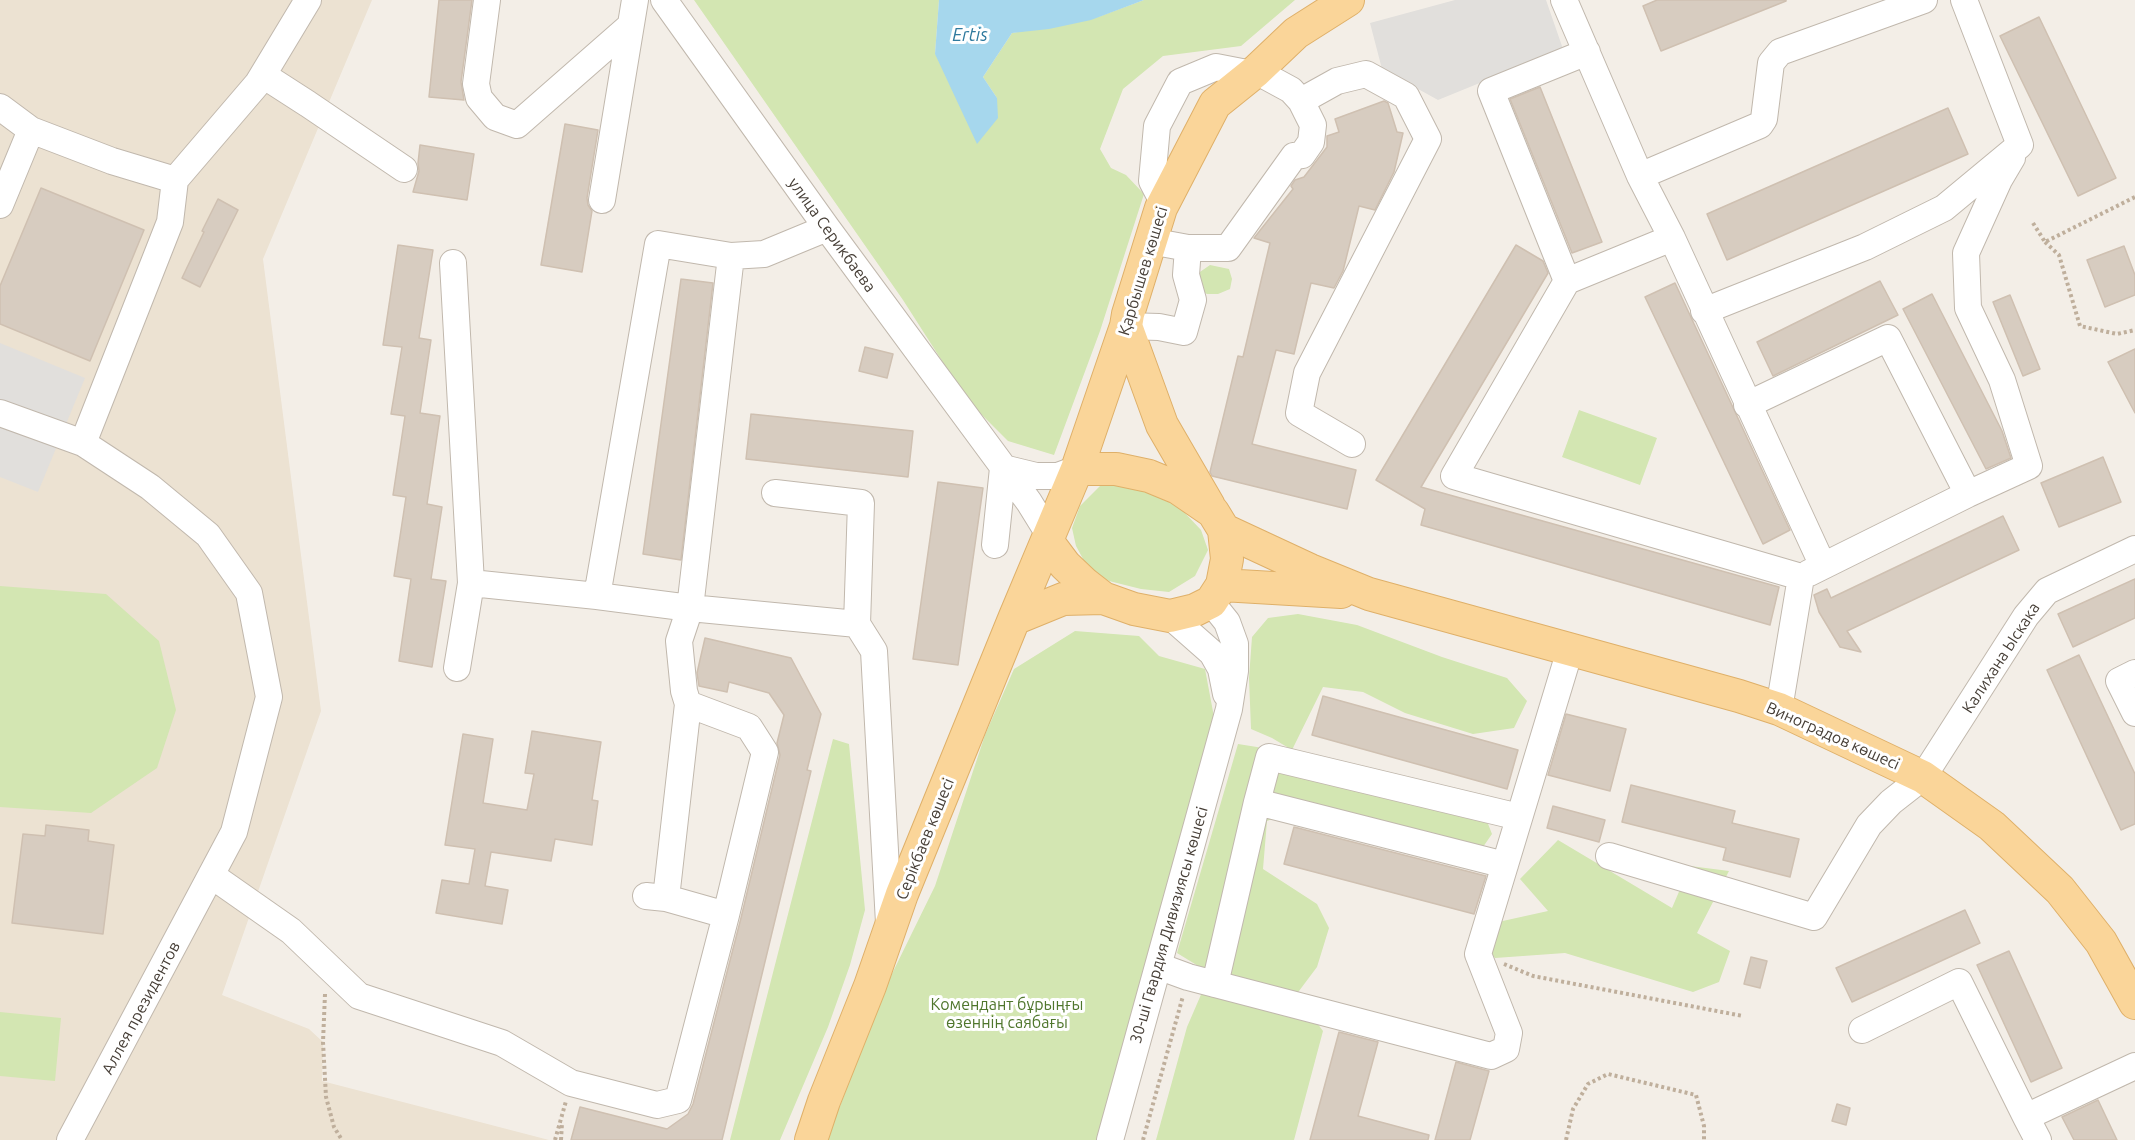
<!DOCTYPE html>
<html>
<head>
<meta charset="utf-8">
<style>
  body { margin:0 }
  canvas { display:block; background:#f3eee7 }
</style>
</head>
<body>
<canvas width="2135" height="1140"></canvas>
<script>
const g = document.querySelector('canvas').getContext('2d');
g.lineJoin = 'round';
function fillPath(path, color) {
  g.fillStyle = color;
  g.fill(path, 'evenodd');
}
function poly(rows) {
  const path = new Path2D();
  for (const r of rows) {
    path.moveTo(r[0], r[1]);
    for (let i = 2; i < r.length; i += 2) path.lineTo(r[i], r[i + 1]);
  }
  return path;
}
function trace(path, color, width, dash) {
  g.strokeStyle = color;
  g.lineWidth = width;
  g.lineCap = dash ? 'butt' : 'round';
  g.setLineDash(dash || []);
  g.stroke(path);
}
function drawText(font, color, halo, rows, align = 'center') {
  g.font = font + ' Ubuntu,sans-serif';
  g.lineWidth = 6;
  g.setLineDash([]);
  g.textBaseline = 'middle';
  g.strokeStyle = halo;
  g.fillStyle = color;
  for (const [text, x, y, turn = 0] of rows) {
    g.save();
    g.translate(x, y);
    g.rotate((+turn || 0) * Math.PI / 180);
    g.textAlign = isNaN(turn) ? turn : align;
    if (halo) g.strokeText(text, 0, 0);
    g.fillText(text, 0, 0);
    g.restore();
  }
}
fillPath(poly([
  [0,0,372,0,263,259,321,711,222,995,309,1029,323,1042,322,1081,549,1140,0,1140]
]), '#ece2d2');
fillPath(poly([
  [694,0,939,0,935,54,997,98,983,77,1012,33,1098,17,1144,0,1295,0,1241,46,1163,56,1123,89,1100,149,1111,168,1126,175,1144,194,1100,331,1054,455,1008,441,967,400,903,300],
  [1210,265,1229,269,1232,279,1230,289,1218,294,1207,294,1197,289,1197,274],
  [1579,410,1657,438,1640,485,1562,457],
  [1106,480,1146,487,1184,512,1201,530,1208,550,1195,576,1169,592,1141,589,1109,581,1088,568,1076,546,1072,528,1080,506],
  [0,586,106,594,159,641,176,710,157,768,91,813,0,807],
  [1298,614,1357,625,1442,657,1507,678,1527,701,1514,728,1473,734,1405,713,1363,692,1323,687,1292,750,1272,738,1251,729,1249,678,1252,637,1268,618],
  [1075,631,1139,636,1159,656,1205,669,1214,717,1098,1140,827,1140,886,986,935,886,985,735,1014,669],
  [833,739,849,744,865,910,850,965,828,1027,780,1140,730,1140],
  [1238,744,1257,747,1483,811,1492,834,1476,857,1304,807,1267,821,1263,869,1317,904,1329,928,1317,967,1296,995,1323,1031,1294,1140,1156,1140,1187,1027,1203,990,1208,972,1177,953],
  [1558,840,1672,908,1690,866,1729,871,1697,933,1730,951,1719,982,1693,992,1565,953,1495,958,1471,928,1548,911,1520,879],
  [0,1012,61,1018,55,1081,0,1076]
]), '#d3e6b2');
fillPath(poly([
  [1455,0,1546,0,1563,49,1438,100,1382,69,1370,23],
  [0,343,85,378,38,492,0,477]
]), '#e1dfdc');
fillPath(poly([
  [939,0,1144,0,1091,20,1049,29,1012,33,983,77,997,98,998,118,977,144,935,54]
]), '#a6d7ed');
const building = poly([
  [439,0,472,0,461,82,464,100,429,97,439,0],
  [1657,0,1786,0,1786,1,1661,51,1643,6,1657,0],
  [2039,17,2116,178,2078,196,2000,36,2039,17],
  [1540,87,1602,242,1572,253,1510,99,1540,87],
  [1384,101,1388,103,1397,132,1403,133,1394,172,1375,210,1359,206,1343,271,1334,288,1311,283,1294,354,1276,350,1252,444,1356,470,1347,509,1212,476,1210,472,1238,356,1243,357,1270,243,1254,238,1293,189,1291,186,1295,180,1304,177,1327,147,1327,136,1339,132,1335,119,1384,101],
  [1948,108,1968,154,1727,260,1707,214,1948,108],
  [565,124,598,130,587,198,588,205,592,211,582,272,541,265,565,124],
  [420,145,474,154,467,200,413,192,419,171,418,163,420,145],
  [41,188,144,230,90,361,0,324,0,286,41,188],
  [218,199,238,210,200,287,182,278,204,232,202,231,218,199],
  [398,245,433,250,419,338,431,340,420,413,440,416,427,504,442,507,431,579,446,581,432,667,399,661,411,579,394,576,406,497,393,495,405,416,391,414,402,347,383,345,398,245],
  [1516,245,1543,261,1548,273,1421,487,1779,587,1770,625,1421,525,1425,509,1376,480,1516,245],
  [2124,246,2135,275,2135,295,2105,307,2087,260,2124,246],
  [681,279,713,283,681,560,643,554,681,279],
  [1880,281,1898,315,1773,376,1757,342,1880,281],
  [1675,283,1790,530,1763,544,1645,297,1675,283],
  [1932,294,2002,431,2011,458,1986,469,1903,309,1932,294],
  [2010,295,2040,369,2023,376,1993,302,2010,295],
  [865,347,893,354,887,378,859,371,865,347],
  [2135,349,2135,413,2108,362,2135,349],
  [751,414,913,431,908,477,746,459,751,414],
  [2103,457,2121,502,2059,527,2041,483,2103,457],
  [938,482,983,488,958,665,913,659,938,482],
  [2003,516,2019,550,1847,631,1861,652,1840,647,1819,612,1814,595,1827,589,1831,598,2003,516],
  [2135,579,2135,618,2073,647,2058,614,2135,579],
  [705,638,791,658,821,714,807,770,811,771,722,1140,571,1140,580,1107,667,1129,688,1114,693,1104,741,918,780,755,777,743,784,715,769,693,729,682,727,692,699,686,697,673,705,638],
  [2079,655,2135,774,2135,824,2121,830,2047,670,2079,655],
  [1323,696,1518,750,1507,789,1312,735,1323,696],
  [1566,714,1626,729,1610,791,1548,775,1566,714],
  [532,731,601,742,592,800,598,801,592,845,555,839,551,861,491,852,485,886,508,890,502,924,436,913,442,880,469,884,475,849,445,845,463,734,493,739,483,803,527,810,534,774,525,773,532,731],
  [1631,785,1735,811,1732,823,1799,839,1790,877,1723,860,1726,848,1622,822,1631,785],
  [1553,806,1605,820,1599,842,1547,828,1553,806],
  [46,825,89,830,88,841,114,845,103,934,12,923,23,834,45,836,46,825],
  [1294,827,1486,876,1474,914,1284,864,1294,827],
  [1965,910,1980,943,1852,1002,1836,968,1965,910],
  [2009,951,2062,1068,2031,1082,1977,965,2009,951],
  [1751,957,1767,961,1760,988,1744,984,1751,957],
  [1339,1032,1378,1042,1358,1116,1429,1135,1428,1140,1310,1140,1339,1032],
  [1456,1062,1489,1071,1470,1140,1435,1140,1456,1062],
  [2098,1100,2117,1140,2074,1140,2062,1117,2098,1100],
  [1837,1104,1850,1108,1846,1125,1832,1121,1837,1104]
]);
fillPath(building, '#d7ccc0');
trace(building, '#cfc0b1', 1.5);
const minor = poly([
  [487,0,476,84,479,98,495,117,517,125,630,26],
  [664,0,827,228,1029,502,1050,536],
  [1564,0,1640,176,1672,238,1823,566],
  [1587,52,1491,91,1567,281,1672,238],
  [1256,71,1291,90,1301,101,1337,81,1366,74,1406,96,1428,139,1307,373,1299,413,1352,444],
  [263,75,308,104,404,169],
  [0,107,31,130,112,161,175,180,258,83,308,0],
  [1640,176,1760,125,1764,119,1771,63,1780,52,1924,0],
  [602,200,635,0],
  [1163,202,1152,181,1157,126,1180,82,1216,67,1252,74],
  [0,205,31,130],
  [827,228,764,254,731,256,658,244,597,596,690,608,857,624,874,651,889,923],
  [1150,241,1188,248,1228,248,1294,156,1302,155,1311,142,1313,125,1301,101],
  [453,263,471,583],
  [1567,281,1454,476,1801,577,1779,709],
  [1704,311,1865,247,1944,208,2020,145,1964,0],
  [1126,326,1159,327,1184,332,1193,300,1186,275,1188,248],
  [1747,405,1888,338,1968,494,1809,573],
  [0,413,83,443,150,487,208,535,249,593,269,697,234,832,70,1140],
  [83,443,170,222,175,180],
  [1003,468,1036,476,1058,476,1077,469],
  [775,493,861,503,857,624],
  [1968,494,2029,466,2002,380,1968,308,1966,253,1999,180,2012,158],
  [995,545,1003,468],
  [1170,616,1212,653,1221,669,1226,694],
  [457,668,471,583,597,596],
  [2135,673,2119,681,2135,713],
  [1257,802,1269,757,1519,817],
  [1609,856,1814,917,1869,825,1891,802,1923,777,2026,616,2047,591,2135,549],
  [211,875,291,931,359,996,502,1043,571,1083,657,1105,678,1100,726,915,765,752,749,727,688,704,684,691,679,641,690,608,731,256],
  [646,896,666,898,726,915],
  [666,898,688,704],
  [1158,966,1188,977,1491,1056,1506,1049,1509,1033,1478,954,1570,650],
  [1215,984,1257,802,1505,865],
  [1862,1030,1959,982,2026,1117],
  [1110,1140,1229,709,1235,671,1235,644,1227,622,1211,602],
  [2038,1140,2026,1117,2135,1066]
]);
const major = poly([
  [1126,326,1162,425,1209,506],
  [1224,530,1310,570,1369,594,1739,696,1779,709,1923,777,1992,826,2060,890,2101,942,2135,1003],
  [1047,541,1065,565,1085,584,1103,598,1134,609,1170,616,1195,610,1211,602,1222,585,1227,559,1224,530,1213,512,1178,488,1149,476,1116,469,1077,469],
  [1222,585,1341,592],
  [1014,619,1063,599,1103,598],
  [811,1140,824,1101,870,986,902,894,1014,619,1077,469,1126,326,1128,314,1161,208,1215,104,1256,71,1296,33,1348,0]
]);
trace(minor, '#c1b8ad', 28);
trace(major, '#dfb069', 34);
trace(poly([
  [2033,223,2045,242,2135,197],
  [2045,242,2059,255,2080,326,2117,334,2135,330],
  [1504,964,1533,976,1743,1016],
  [325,994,323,1042,326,1097,334,1127,342,1140],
  [555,1140,566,1101],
  [561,1140,562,1123],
  [1143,1140,1183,996],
  [1566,1140,1573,1109,1588,1084,1608,1074,1696,1095,1704,1126,1704,1140]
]), '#bfaf9c', 4, [3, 3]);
trace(minor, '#fff', 26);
trace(major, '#fad599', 32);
drawText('16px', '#463e36', '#fff', [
  ["улица Серикбаева",832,235,54],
  ["Қарбышев көшесі",1143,271,-73],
  ["Калихана Ыскака",2001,658,-57],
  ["Виноградов көшесі",1833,736,24],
  ["Серікбаев көшесі",925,839,-68],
  ["30-ші Гвардия Дивизиясы көшесі",1169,925,-74],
  ["Аллея президентов",141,1008,-62]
]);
drawText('16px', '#4f762c', '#fff', [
  ["Комендант бұрыңғы",1007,1005],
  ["өзеннің саябағы",1007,1023]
]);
drawText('italic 18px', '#307a9e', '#fff', [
  ["Ertis",970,35]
]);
</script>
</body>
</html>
